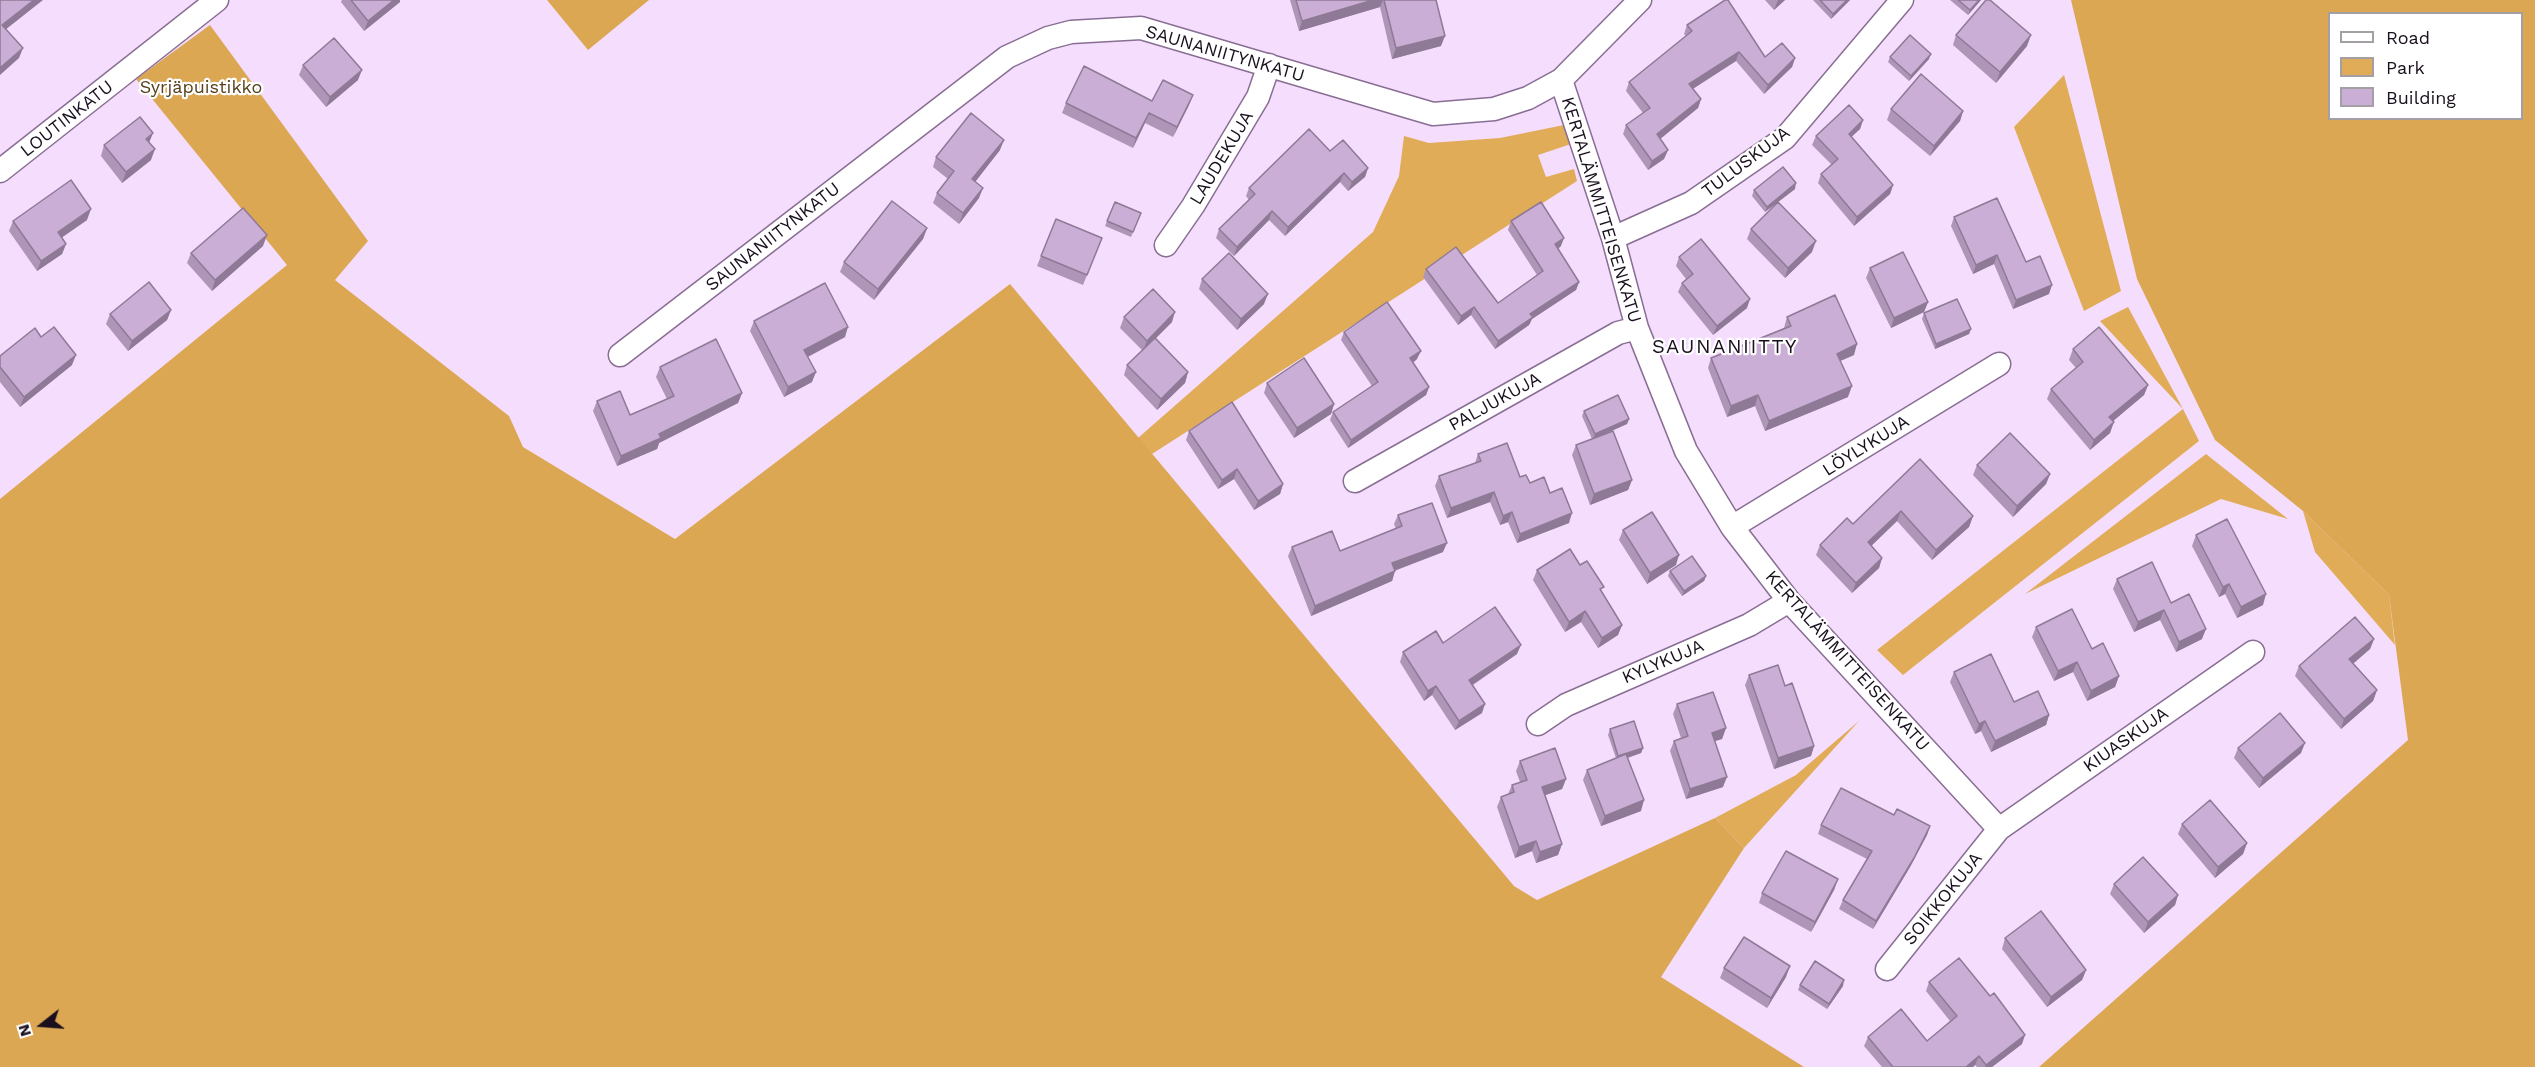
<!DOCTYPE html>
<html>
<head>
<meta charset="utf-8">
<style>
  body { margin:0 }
  #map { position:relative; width:2535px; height:1067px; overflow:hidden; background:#f5ddfe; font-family:"Work Sans",sans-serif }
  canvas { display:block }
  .legend { position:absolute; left:2328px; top:12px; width:195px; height:108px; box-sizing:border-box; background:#fff; border:2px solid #a39fa5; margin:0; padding:8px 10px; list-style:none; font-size:18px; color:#190f1d }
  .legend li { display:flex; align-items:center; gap:12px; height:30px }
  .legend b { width:30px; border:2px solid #a39fa5 }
  .north { position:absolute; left:12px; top:995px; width:60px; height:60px; -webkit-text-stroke:4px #fff; paint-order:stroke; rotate:253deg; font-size:16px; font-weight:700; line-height:24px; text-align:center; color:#190f1d }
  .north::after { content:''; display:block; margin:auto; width:21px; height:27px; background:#190f1d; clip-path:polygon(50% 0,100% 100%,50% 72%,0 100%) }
</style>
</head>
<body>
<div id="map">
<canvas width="2535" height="1067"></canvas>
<ul class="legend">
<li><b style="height:8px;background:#fff"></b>Road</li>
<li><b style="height:16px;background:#e1ac58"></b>Park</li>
<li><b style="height:16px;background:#cbaed6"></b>Building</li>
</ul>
<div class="north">N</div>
</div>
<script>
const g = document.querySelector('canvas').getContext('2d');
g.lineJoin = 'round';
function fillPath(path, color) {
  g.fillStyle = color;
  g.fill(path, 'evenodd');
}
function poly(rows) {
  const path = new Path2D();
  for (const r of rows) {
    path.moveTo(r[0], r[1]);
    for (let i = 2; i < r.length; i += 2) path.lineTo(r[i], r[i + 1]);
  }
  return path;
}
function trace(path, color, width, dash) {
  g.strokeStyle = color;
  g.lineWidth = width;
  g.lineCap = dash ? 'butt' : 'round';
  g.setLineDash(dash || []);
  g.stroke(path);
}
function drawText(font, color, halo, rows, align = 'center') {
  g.font = font + ' "Work Sans",sans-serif';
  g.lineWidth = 4.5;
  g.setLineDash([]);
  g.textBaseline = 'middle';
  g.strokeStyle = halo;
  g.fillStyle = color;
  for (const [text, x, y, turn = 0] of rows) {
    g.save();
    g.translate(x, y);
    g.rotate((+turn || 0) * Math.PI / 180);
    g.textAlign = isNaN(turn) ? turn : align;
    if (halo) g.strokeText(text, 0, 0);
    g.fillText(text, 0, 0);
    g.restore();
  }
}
fillPath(poly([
  [2064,75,2121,291,2084,311,2014,127],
  [1564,125,1571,144,1538,155,1546,177,1574,169,1577,181,1152,454,1138,438,1373,232,1399,176,1404,136,1429,143,1500,138],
  [2128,307,2183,409,2199,441,1903,675,1877,650,2183,409,2100,321],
  [2206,454,2288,519,2221,499,2025,594],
  [2303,511,2389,595,2395,645,2315,552],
  [1859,721,1744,848,1715,818,1796,775]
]), '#e1ac58');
fillPath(poly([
  [547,0,649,0,588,50],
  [2071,0,2535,0,2535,1067,2039,1067,2408,740,2389,595,2303,511,2215,440,2137,279],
  [2330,14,2522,14,2522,118,2330,118],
  [210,25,368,241,335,280,509,416,523,447,675,539,1010,284,1514,886,1537,900,1715,818,1744,848,1661,977,1804,1067,0,1067,0,499,287,265,136,79]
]), '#dca752');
const street = poly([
  [1561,80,1613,238,1637,328,1686,451,1732,527,1789,601,1999,829],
  [0,171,217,0],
  [1613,238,1691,203,1785,138,1902,0],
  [1166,245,1193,206,1258,97,1269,65],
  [620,355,1007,57,1048,38,1071,32,1141,28,1433,114,1494,109,1528,98,1561,80,1640,0],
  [1355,481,1618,333,1637,328],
  [1732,527,1999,364],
  [1538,724,1566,705,1749,625,1789,601],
  [1887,969,1999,829,2253,652]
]);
trace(street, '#896e93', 25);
trace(street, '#fff', 22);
fillPath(poly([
  [342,0,400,0,400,2,364,31,341,2],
  [1290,0,1436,0,1441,46,1392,59,1380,7,1299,31],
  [1765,0,1785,0,1774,10],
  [1813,0,1850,0,1831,19],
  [1950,0,1981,0,1968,15],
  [1687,25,1765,57,1795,58,1792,67,1764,94,1736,61,1693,89,1701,99,1698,108,1660,139,1668,150,1664,159,1648,170,1623,134,1626,125,1643,113,1626,91,1629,82,1686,36,1684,34],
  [1956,35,2027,46,1996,83,1953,45],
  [1890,57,1929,59,1909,81,1888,62],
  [303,65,358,80,326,107,299,75],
  [1066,103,1189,105,1173,137,1145,123,1133,148,1062,113],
  [1891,109,1963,111,1960,121,1930,156,1887,120],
  [1863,120,1860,129,1851,137,1893,185,1890,194,1854,226,1818,183,1821,174,1832,165,1812,145,1816,136],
  [150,143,151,160,122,183,101,156,104,145],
  [1000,150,975,181,979,198,959,224,933,203,937,193,948,179,933,167,936,157],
  [1330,151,1368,168,1365,177,1348,191,1340,182,1285,236,1269,220,1234,256,1216,238,1219,229,1249,200,1246,196,1249,188],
  [1795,189,1765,212,1752,196,1754,190],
  [1115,202,1141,213,1131,237,1105,226],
  [1954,217,2049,294,2013,309,1994,264,1973,274,1951,226],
  [87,220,62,237,66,244,62,254,37,271,9,231,13,221],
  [1511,221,1561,246,1558,249,1579,282,1576,290,1532,319,1529,325,1495,349,1471,315,1458,325,1423,277,1426,269,1498,303,1537,275,1508,230],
  [927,228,923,239,874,300,840,272,844,262],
  [1751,229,1812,252,1785,278,1747,239],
  [1102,238,1083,285,1037,266,1041,256],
  [263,246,212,291,187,263,191,253],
  [1679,257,1747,308,1713,335,1678,292,1682,283,1686,279,1676,266],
  [1870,268,1928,302,1924,312,1891,328,1866,278],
  [1202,279,1264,304,1237,330,1199,289],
  [171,310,167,320,128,351,106,324,110,314],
  [1924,313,1971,329,1969,334,1935,349,1922,319],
  [1124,317,1172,322,1156,338,1188,372,1185,383,1157,410,1124,375,1127,365,1142,350,1120,328],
  [1787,317,1854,355,1840,361,1848,397,1765,431,1755,406,1727,417,1708,368,1711,358,1784,328],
  [754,321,845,337,808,357,812,382,784,397,750,331],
  [1344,332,1417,359,1413,363,1429,387,1426,395,1348,448,1330,420,1333,412,1372,386,1341,340],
  [41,337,72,365,20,407,0,382,0,356],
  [2073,349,2148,385,2144,395,2113,421,2110,433,2090,450,2047,399,2051,389,2076,368,2069,360],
  [660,367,742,393,738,403,659,443,657,449,617,466,593,411,597,401,630,415,667,399,656,377],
  [1267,383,1334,404,1331,414,1294,438,1264,393],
  [1584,411,1629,419,1627,424,1607,433,1632,480,1628,490,1590,505,1572,455,1576,445,1592,439,1582,416],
  [1189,431,1283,484,1280,494,1254,510,1234,479,1218,489,1186,440],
  [1478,454,1550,493,1569,523,1517,543,1508,522,1500,525,1490,502,1447,518,1435,486,1439,476,1475,463],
  [1920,459,1973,516,1969,527,1932,560,1897,521,1871,546,1882,558,1879,568,1852,593,1816,555,1820,545,1853,524],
  [1977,465,2050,474,2046,484,2013,517,1973,475],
  [1398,515,1443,552,1395,570,1392,581,1311,616,1288,556,1292,547,1340,551,1396,529,1394,524],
  [1623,530,1676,565,1647,584,1619,540],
  [2196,535,2263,605,2237,618,2225,594,2219,597,2192,546],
  [1580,565,1602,593,1622,625,1618,635,1598,648,1581,622,1565,632,1533,580,1537,570],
  [1670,571,1706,576,1704,581,1682,596,1668,576],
  [2117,579,2171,603,2202,639,2176,652,2160,620,2134,632,2113,589],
  [2036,627,2092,649,2119,676,2115,687,2087,701,2073,672,2054,681,2032,637],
  [2374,639,2370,649,2353,663,2377,690,2373,701,2341,729,2295,676,2299,666],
  [1403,652,1517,654,1473,685,1482,713,1455,730,1432,695,1424,701,1400,662],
  [1954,672,2014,702,2049,715,2046,725,1991,752,1981,731,1975,734,1950,682],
  [1749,675,1785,686,1814,746,1811,756,1774,769,1745,685],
  [1677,704,1726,728,1722,739,1715,741,1723,787,1686,799,1670,751,1674,741,1681,738,1673,714],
  [1610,729,1643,748,1641,753,1628,758,1641,811,1601,826,1583,780,1587,770,1616,758,1608,735],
  [2238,748,2301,753,2259,788,2234,758],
  [1520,761,1566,779,1562,789,1545,795,1562,844,1558,855,1536,863,1532,851,1515,858,1497,807,1501,797,1508,794,1512,785,1520,782,1516,771],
  [1894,815,1930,826,1927,835,1910,867,1873,929,1839,909,1843,900,1867,859,1818,834,1821,825],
  [2182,824,2247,843,2243,854,2215,878,2178,834],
  [1838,879,1834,890,1811,932,1759,903,1762,893],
  [2114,884,2178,895,2175,905,2144,933,2110,894],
  [2005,938,2086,970,2082,980,2047,1007,2002,949],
  [1724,968,1786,977,1767,1008,1720,978],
  [1929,982,2022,1044,1992,1067,1977,1067,1975,1065,1973,1067,1882,1067,1864,1046,1868,1037,1927,1041,1950,1021,1926,991],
  [1800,985,1843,986,1827,1009,1798,990]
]), '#af96b8');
fillPath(poly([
  [34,0,43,0,0,34,2,25],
  [394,0,400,0,400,2,364,31,368,21],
  [1373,0,1383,0,1380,7,1299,31,1302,21],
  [1778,0,1785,0,1774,10],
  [1847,0,1850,0,1831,19,1833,14],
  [1979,0,1981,0,1968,15,1970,10],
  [2031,35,2027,46,1996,83,2000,72],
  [1445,36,1441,46,1392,59,1396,48],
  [23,48,19,58,0,75,0,68],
  [1739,52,1736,61,1686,93,1689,84],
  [1931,54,1929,59,1909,81,1911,76],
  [1795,58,1792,67,1764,94,1768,85],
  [362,70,358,80,326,107,330,97],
  [1193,95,1189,105,1173,137,1177,127],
  [1701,99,1698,108,1654,144,1657,134],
  [1963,111,1960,121,1930,156,1934,146],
  [1149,113,1145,123,1133,148,1136,138],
  [1863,120,1860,129,1845,143,1849,134],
  [153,133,149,143,146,139],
  [1004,140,1000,150,969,190,972,179],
  [155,149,151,160,122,183,126,172],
  [1668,150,1664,159,1648,170,1652,161],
  [1368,168,1365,177,1348,191,1352,182],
  [1344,173,1340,182,1285,236,1288,227],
  [1796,183,1795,189,1765,212,1767,207],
  [1893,185,1890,194,1854,226,1857,217],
  [983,188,979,198,959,224,963,213],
  [91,209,87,220,54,243,58,232],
  [1272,211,1269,220,1234,256,1237,247],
  [927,228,923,239,874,300,878,289],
  [267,235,263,246,212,291,215,280],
  [1564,238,1561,246,1552,253,1555,244],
  [1816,241,1812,252,1785,278,1788,268],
  [66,244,62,254,37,271,41,261],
  [1997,255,1994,264,1973,274,1976,265],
  [1579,282,1576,290,1532,319,1529,325,1495,349,1498,341,1530,314],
  [2052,285,2049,294,2013,309,2016,300],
  [1268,294,1264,304,1237,330,1241,319],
  [1750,299,1747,308,1713,335,1717,326],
  [1928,302,1924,312,1891,328,1894,318],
  [1474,307,1471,315,1458,325,1461,316],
  [171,310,167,320,128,351,132,341],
  [1175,312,1172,322,1143,351,1147,341],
  [848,327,845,337,801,360,804,350],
  [1971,329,1969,334,1935,349,1936,344],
  [1857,344,1854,355,1833,364,1837,354],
  [1421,351,1417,359,1407,367,1410,358],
  [76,355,72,365,20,407,24,397],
  [816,372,812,382,784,397,788,387],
  [1188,372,1185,383,1157,410,1161,399],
  [2148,385,2144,395,2106,427,2109,417],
  [1852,386,1848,397,1765,431,1769,421],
  [1429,387,1426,395,1348,448,1351,440],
  [742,393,738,403,659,443,657,449,617,466,621,456,659,434],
  [1758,395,1755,406,1727,417,1731,406],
  [1334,404,1331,414,1294,438,1297,428],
  [1629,419,1627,424,1593,439,1595,434],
  [2114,422,2110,433,2090,450,2094,440],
  [1237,469,1234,479,1218,489,1222,480],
  [2050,474,2046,484,2013,517,2017,506],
  [1632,480,1628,490,1590,505,1594,494],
  [1283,484,1280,494,1254,510,1258,501],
  [1494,492,1490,502,1447,518,1451,508],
  [1901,511,1897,521,1864,553,1868,542],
  [1512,512,1508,522,1500,525,1503,516],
  [1572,513,1569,523,1517,543,1520,534],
  [1973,516,1969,527,1932,560,1936,550],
  [1447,543,1443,552,1389,573,1392,563],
  [1679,555,1676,565,1647,584,1650,573],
  [1882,558,1879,568,1852,593,1856,583],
  [1395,571,1392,581,1311,616,1315,606],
  [1706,576,1704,581,1682,596,1684,591],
  [2229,584,2225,594,2219,597,2223,587],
  [2266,594,2263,605,2237,618,2241,607],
  [2164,610,2160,620,2134,632,2138,622],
  [1585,611,1581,622,1565,632,1569,622],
  [1622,625,1618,635,1598,648,1602,638],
  [2206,629,2202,639,2176,652,2179,642],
  [2374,639,2370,649,2346,670,2349,659],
  [1521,645,1517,654,1466,689,1469,680],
  [2077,662,2073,672,2054,681,2058,671],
  [2119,676,2115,687,2087,701,2091,691],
  [1436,686,1432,695,1424,701,1428,691],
  [2377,690,2373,701,2341,729,2344,719],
  [1485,704,1482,713,1455,730,1459,721],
  [2049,715,2046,725,1991,752,1995,741],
  [1985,721,1981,731,1975,734,1979,724],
  [1726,728,1722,739,1708,743,1712,733],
  [2305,743,2301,753,2259,788,2263,778],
  [1814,746,1811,756,1774,769,1778,758],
  [1643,748,1641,753,1617,761,1618,756],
  [1727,777,1723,787,1686,799,1690,789],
  [1566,779,1562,789,1538,798,1542,787],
  [1644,800,1641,811,1601,826,1605,816],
  [1930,826,1927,835,1910,867,1873,929,1876,921],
  [1536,841,1532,851,1515,858,1519,847],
  [2247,843,2243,854,2215,878,2218,867],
  [1562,844,1558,855,1536,863,1540,852],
  [1838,879,1834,890,1811,932,1815,922],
  [2178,895,2175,905,2144,933,2148,922],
  [1790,966,1786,977,1767,1008,1771,998],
  [2086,970,2082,980,2047,1007,2051,997],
  [1844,980,1843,986,1827,1009,1829,1004],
  [2025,1035,2022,1044,1992,1067,1985,1067,1986,1065],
  [1979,1056,1975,1065,1973,1067,1966,1067]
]), '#8e7a96');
const building = poly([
  [0,0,34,0,2,25,23,48,0,68,0,0],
  [351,0,394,0,368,21,351,0],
  [1296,0,1373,0,1302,21,1296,0],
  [1384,0,1436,0,1445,36,1396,48,1384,0],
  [1725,0,1728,0,1765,57,1782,43,1795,58,1768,85,1739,52,1689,84,1701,99,1657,134,1668,150,1652,161,1626,125,1650,108,1629,82,1692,31,1687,25,1725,0],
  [1820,0,1847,0,1833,14,1820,0],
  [1958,0,1979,0,1970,10,1958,0],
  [1986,0,1990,0,2031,35,2000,72,1956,35,1986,0],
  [1910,35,1931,54,1911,76,1890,57,1910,35],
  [334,38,362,70,330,97,303,65,334,38],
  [1084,66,1152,101,1163,80,1193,95,1177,127,1149,113,1136,138,1066,103,1084,66],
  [1921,74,1963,111,1934,146,1891,109,1921,74],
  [1849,105,1863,120,1849,134,1893,185,1857,217,1821,174,1838,159,1816,136,1849,105],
  [971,113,1004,140,972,179,983,188,963,213,937,193,954,171,936,157,971,113],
  [140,117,153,133,146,139,155,149,126,172,104,145,140,117],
  [1309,129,1330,151,1343,140,1368,168,1352,182,1344,173,1288,227,1272,211,1237,247,1219,229,1255,194,1249,188,1309,129],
  [1783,167,1796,183,1767,207,1754,190,1783,167],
  [71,180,91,209,58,232,66,244,41,261,13,221,71,180],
  [1997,198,2026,262,2040,256,2052,285,2016,300,1997,255,1976,265,1954,217,1997,198],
  [892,201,927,228,878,289,844,262,892,201],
  [1115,202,1141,213,1133,232,1107,221,1115,202],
  [1541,202,1564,238,1555,244,1579,282,1530,314,1533,317,1498,341,1474,307,1461,316,1426,269,1456,247,1498,303,1543,271,1511,221,1541,202],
  [1778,202,1816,241,1788,268,1751,229,1778,202],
  [243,208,267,235,215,280,191,253,243,208],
  [1056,219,1102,238,1087,275,1041,256,1056,219],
  [1701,239,1750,299,1717,326,1682,283,1693,274,1679,257,1701,239],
  [1903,252,1928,302,1894,318,1870,268,1903,252],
  [1229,253,1268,294,1241,319,1202,279,1229,253],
  [149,282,171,310,132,341,110,314,149,282],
  [825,283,848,327,804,350,816,372,788,387,754,321,825,283],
  [1153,289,1175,312,1147,341,1124,317,1153,289],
  [1835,295,1857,344,1837,354,1852,386,1769,421,1758,395,1731,406,1711,358,1791,326,1787,317,1835,295],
  [1957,299,1971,329,1936,344,1924,313,1957,299],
  [1387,302,1421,351,1410,358,1429,387,1351,440,1333,412,1378,382,1344,332,1387,302],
  [54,327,76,355,24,397,0,367,0,356,35,328,41,337,54,327],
  [2099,327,2148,385,2109,417,2114,422,2094,440,2051,389,2083,362,2073,349,2099,327],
  [1155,338,1188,372,1161,399,1127,365,1155,338],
  [716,339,742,393,659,434,661,438,621,456,597,401,620,391,630,415,674,396,660,367,716,339],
  [1304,358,1334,404,1297,428,1267,383,1304,358],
  [1618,395,1629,419,1595,434,1584,411,1618,395],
  [1232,402,1283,484,1258,501,1237,469,1222,480,1189,431,1232,402],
  [1613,431,1632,480,1594,494,1576,445,1613,431],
  [2010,433,2050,474,2017,506,1977,465,2010,433],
  [1507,443,1520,477,1526,475,1530,483,1544,477,1550,493,1562,488,1572,513,1520,534,1512,512,1503,516,1494,492,1451,508,1439,476,1481,461,1478,454,1507,443],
  [1920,459,1973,516,1936,550,1901,511,1868,542,1882,558,1856,583,1820,545,1847,518,1853,524,1920,459],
  [1432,503,1447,543,1392,563,1395,571,1315,606,1292,547,1332,531,1340,551,1402,526,1398,515,1432,503],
  [1652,512,1679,555,1650,573,1623,530,1652,512],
  [2227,519,2266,594,2241,607,2229,584,2223,587,2196,535,2227,519],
  [1570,549,1580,565,1587,561,1604,587,1600,589,1622,625,1602,638,1585,611,1569,622,1537,570,1570,549],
  [1692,556,1706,576,1684,591,1670,571,1692,556],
  [2152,562,2171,603,2189,594,2206,629,2179,642,2164,610,2138,622,2117,579,2152,562],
  [1495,607,1521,645,1469,680,1485,704,1459,721,1436,686,1428,691,1403,652,1436,631,1443,643,1495,607],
  [2072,609,2092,649,2103,643,2119,676,2091,691,2077,662,2058,671,2036,627,2072,609],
  [2355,617,2374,639,2349,659,2377,690,2344,719,2299,666,2355,617],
  [1991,654,2014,702,2038,691,2049,715,1995,741,1985,721,1979,724,1954,672,1991,654],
  [1778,665,1785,686,1792,683,1814,746,1778,758,1749,675,1778,665],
  [1713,692,1726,728,1712,733,1727,777,1690,789,1674,741,1688,736,1677,704,1713,692],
  [2280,713,2305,743,2263,778,2238,748,2280,713],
  [1634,721,1643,748,1618,756,1610,729,1634,721],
  [1555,748,1566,779,1542,787,1562,844,1540,852,1536,841,1519,847,1501,797,1514,792,1512,785,1527,780,1520,761,1555,748],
  [1626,754,1644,800,1605,816,1587,770,1626,754],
  [1841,788,1894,815,1897,809,1930,826,1914,858,1876,921,1843,900,1872,851,1821,825,1841,788],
  [2210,800,2247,843,2218,867,2182,824,2210,800],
  [1786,851,1838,879,1815,922,1762,893,1786,851],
  [2143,857,2178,895,2148,922,2114,884,2143,857],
  [2041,911,2086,970,2051,997,2005,938,2041,911],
  [1744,937,1790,966,1771,998,1724,968,1744,937],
  [1959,958,1990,996,1994,993,2025,1035,1986,1065,1979,1056,1966,1067,1893,1067,1868,1037,1901,1009,1927,1041,1957,1016,1929,982,1959,958],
  [1815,961,1844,980,1829,1004,1800,985,1815,961]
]);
fillPath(building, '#cbaed6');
trace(building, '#8e7a96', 1.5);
drawText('18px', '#190f1d', '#fff', [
  ["SAUNANIITYNKATU",1225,54,16],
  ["LOUTINKATU",67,119,-38],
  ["LAUDEKUJA",1222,158,-59],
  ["TULUSKUJA",1746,162,-37],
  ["KERTALÄMMITTEISENKATU",1601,210,73],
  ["SAUNANIITYNKATU",773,237,-38],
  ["PALJUKUJA",1495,402,-29],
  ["LÖYLYKUJA",1866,446,-32],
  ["KERTALÄMMITTEISENKATU",1847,661,48],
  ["KYLYKUJA",1663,662,-23],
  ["KIUASKUJA",2126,740,-35],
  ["SOIKKOKUJA",1943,899,-51]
]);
drawText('18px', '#57411d', '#fff', [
  ["Syrjäpuistikko",201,88]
]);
g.letterSpacing = '1.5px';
drawText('20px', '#190f1d', '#fff', [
  ["SAUNANIITTY",1725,347]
]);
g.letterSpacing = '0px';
</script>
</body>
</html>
